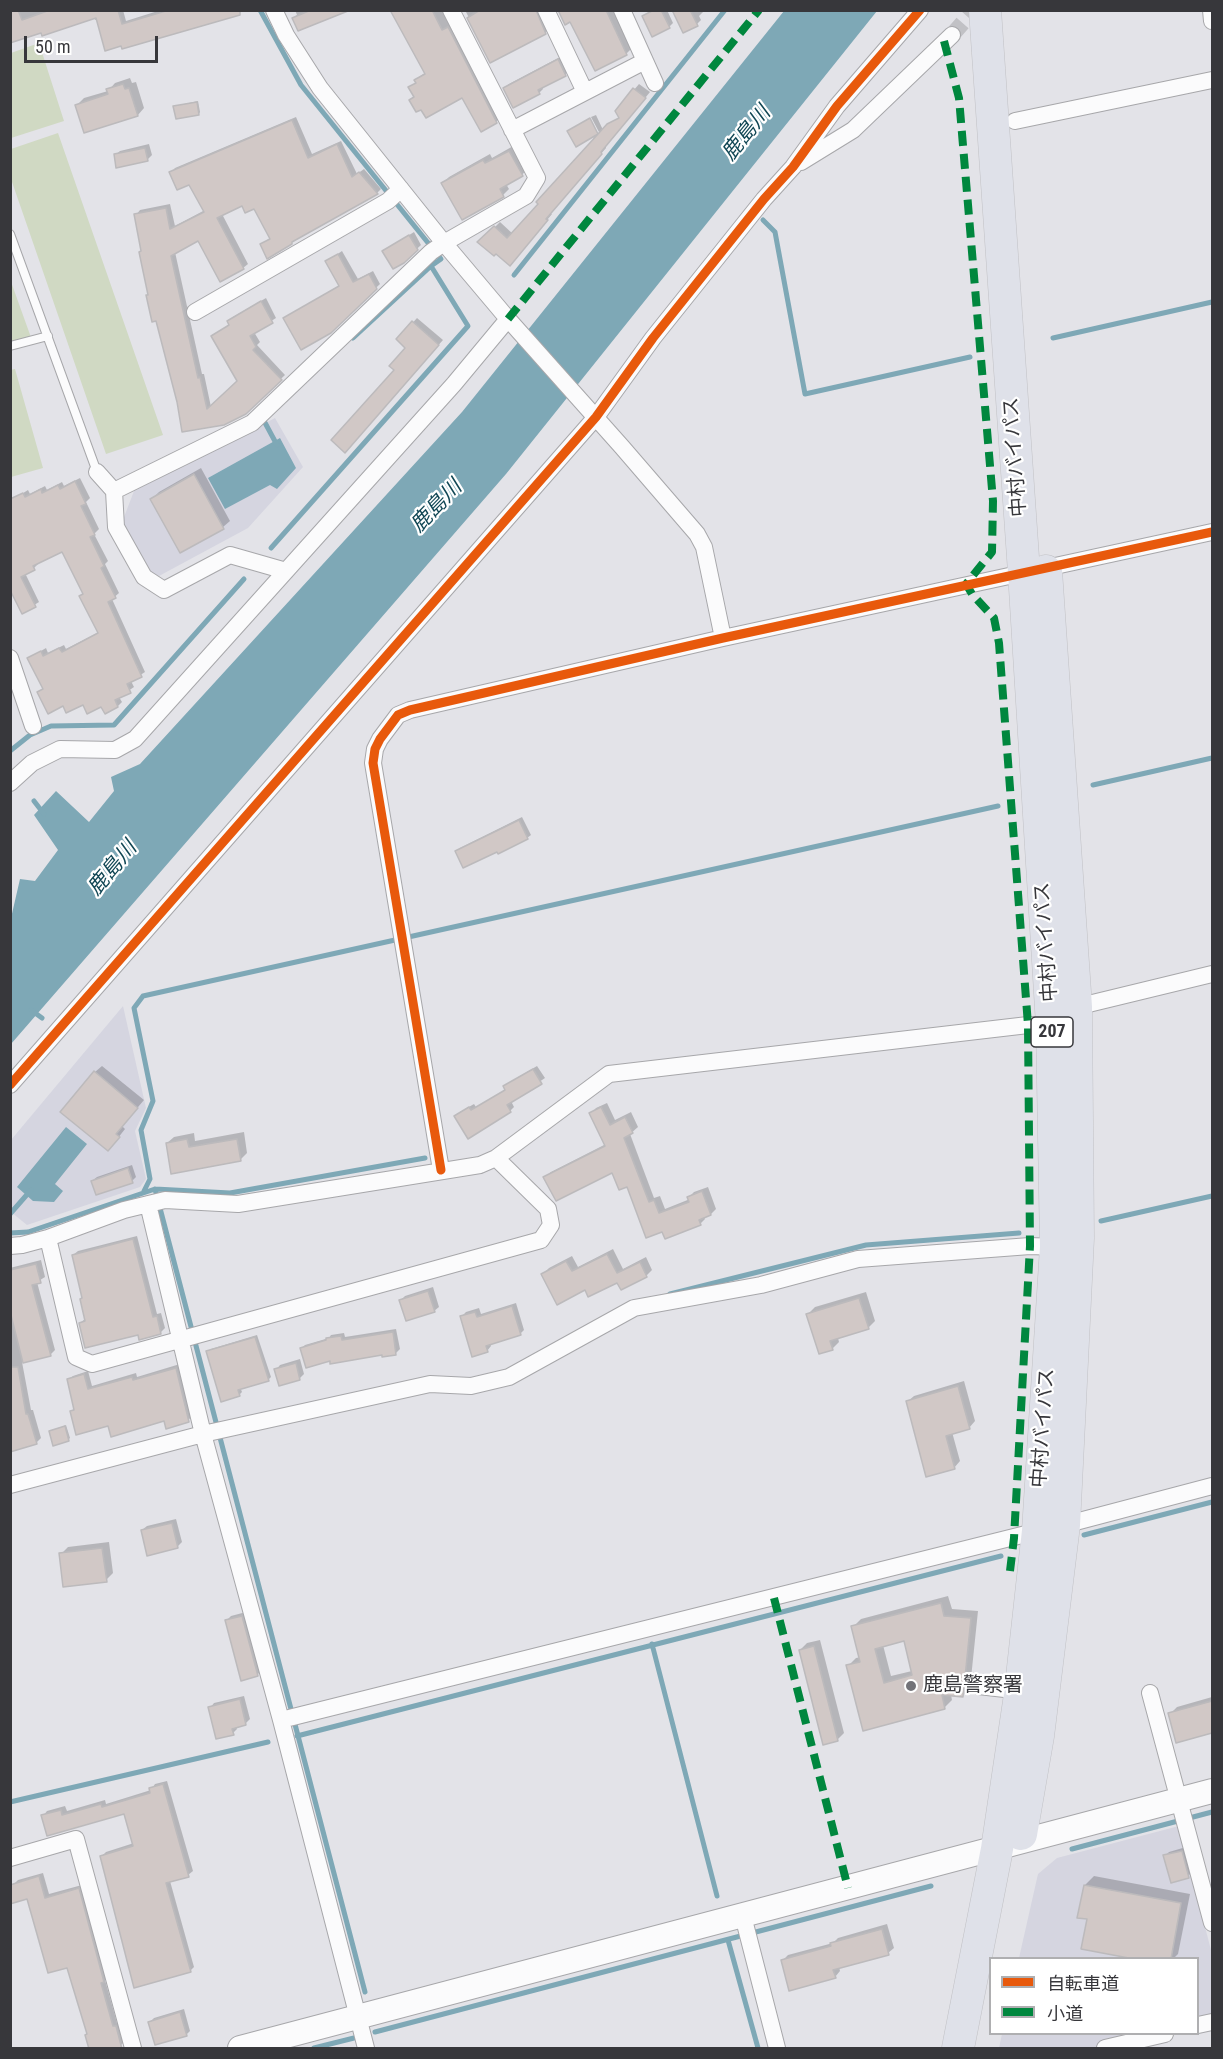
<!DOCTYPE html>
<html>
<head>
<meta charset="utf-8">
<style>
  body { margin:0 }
  #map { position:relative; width:1223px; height:2059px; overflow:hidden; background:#e3e3e8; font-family:"Roboto Condensed","Noto Sans JP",sans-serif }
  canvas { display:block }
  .frame { position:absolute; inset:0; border:12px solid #37373b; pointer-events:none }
  .legend { position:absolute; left:989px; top:1957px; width:210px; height:78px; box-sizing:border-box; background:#fff; border:2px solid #afafb1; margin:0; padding:8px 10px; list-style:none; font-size:18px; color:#37373b }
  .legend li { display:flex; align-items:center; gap:12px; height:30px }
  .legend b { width:30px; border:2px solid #afafb1 }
  .scale { position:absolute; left:24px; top:36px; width:134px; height:27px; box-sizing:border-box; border:3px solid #37373b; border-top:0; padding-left:8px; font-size:18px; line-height:21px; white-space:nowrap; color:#37373b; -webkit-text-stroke:4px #fff; paint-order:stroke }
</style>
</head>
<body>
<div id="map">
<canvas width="1223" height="2059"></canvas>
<div class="frame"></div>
<ul class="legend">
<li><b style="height:8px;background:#e8590c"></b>自転車道</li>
<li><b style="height:8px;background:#00873e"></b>小道</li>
</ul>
<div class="scale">50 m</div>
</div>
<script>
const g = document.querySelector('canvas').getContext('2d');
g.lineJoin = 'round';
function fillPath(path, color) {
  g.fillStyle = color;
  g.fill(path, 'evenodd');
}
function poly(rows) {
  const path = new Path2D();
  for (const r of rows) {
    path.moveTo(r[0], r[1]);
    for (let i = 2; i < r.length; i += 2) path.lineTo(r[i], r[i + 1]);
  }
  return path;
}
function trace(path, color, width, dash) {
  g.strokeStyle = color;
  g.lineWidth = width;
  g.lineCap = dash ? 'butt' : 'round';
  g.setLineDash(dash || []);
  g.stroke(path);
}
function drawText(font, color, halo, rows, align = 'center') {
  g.font = font + ' "Roboto Condensed","Noto Sans JP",sans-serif';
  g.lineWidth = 4.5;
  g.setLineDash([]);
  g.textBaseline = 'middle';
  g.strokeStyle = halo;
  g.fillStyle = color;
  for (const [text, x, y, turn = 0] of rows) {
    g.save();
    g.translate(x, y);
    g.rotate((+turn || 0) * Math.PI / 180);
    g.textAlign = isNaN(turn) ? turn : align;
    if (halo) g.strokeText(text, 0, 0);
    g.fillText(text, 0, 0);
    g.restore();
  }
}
fillPath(poly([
  [275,418,303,467,248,528,159,576,147,570,121,525,134,491],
  [123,1006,146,1108,135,1131,146,1179,140,1187,27,1225,11,1212,11,1140],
  [1179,1826,1212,1954,1212,2026,1198,2029,1198,1958,1019,1958,1038,1874,1057,1858],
  [1002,2034,1179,2034,1118,2048,999,2048]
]), '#d5d5e0');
fillPath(poly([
  [39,43,64,121,11,138,11,53],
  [58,133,163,435,106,454,11,179,11,149],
  [10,279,33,343,10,350],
  [15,369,43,468,11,477,10,370]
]), '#d0d9c3');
fillPath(poly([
  [784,11,877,11,506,474,11,1044,11,918,20,879,35,881,58,850,34,815,56,791,89,822,114,791,111,777,140,764,462,412],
  [280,438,296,468,277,489,270,485,225,509,208,478],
  [66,1127,87,1144,55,1184,63,1191,54,1202,33,1201,17,1187]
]), '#7ea8b6');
fillPath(poly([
  [12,10,123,10,126,21,161,10,238,10,123,47,98,19,95,20,94,17,10,41],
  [295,10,346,10,294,18,297,15],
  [393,10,447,10,501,117,496,122,463,96,421,108,410,100,415,96,410,88,417,82,415,80,426,72],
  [465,10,543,10,550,28,545,33,491,61],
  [558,10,613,10,631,49,626,54,571,20],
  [652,10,667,10,673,23,669,27,644,17],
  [680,10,705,10,699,16,701,20,697,24],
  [562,56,569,70,565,75,542,86,543,89,539,93,504,88,509,84],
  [130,78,132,83,136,82,144,108,138,115,77,105,84,98,108,91,115,83],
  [639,84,650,92,606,146,606,148,550,213,552,214,515,259,496,252,480,242,500,222,513,234,608,126,619,117,616,111],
  [198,101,200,112,199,114,175,106],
  [596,115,603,130,599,132,591,117],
  [296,117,312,154,341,141,357,174,364,169,381,189,375,195,296,239,291,243,262,244,271,237,254,207,243,204,222,214,248,264,243,268,199,239,175,252,202,374,204,374,211,407,239,382,213,336,230,324,228,321,233,317,266,298,276,318,254,332,260,342,257,345,285,375,245,413,185,430,157,319,147,296,150,293,136,215,140,210,170,204,175,226,205,210,190,183,171,173,175,168],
  [149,144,152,155,147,160,115,155,120,151],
  [515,145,528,168,522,175,506,184,509,189,503,195,443,183,449,177,490,154,492,158],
  [414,232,421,245,403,262,384,251],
  [342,251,358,279,373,271,380,284,330,332,285,318,340,285,327,261],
  [417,318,443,340,349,446,407,348,398,339],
  [201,468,230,521,223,527,180,551,152,499,159,492],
  [80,478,90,498,86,502,99,529,94,534,108,561,105,564,119,593,112,599,145,672,131,681,134,687,119,697,122,702,118,706,83,703,64,704,38,692,44,687,29,658,46,648,48,653,64,645,66,649,99,632,84,594,63,550,38,563,38,564,34,568,25,573,39,602,23,612,12,500,28,490,30,494,45,486,47,490,62,482,64,486],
  [522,817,531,835,527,838,498,850,456,852,460,848],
  [102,1066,144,1100,122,1126,125,1129,114,1143,95,1072],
  [537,1066,545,1078,511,1101,514,1107,510,1111,460,1112,474,1104,476,1107,507,1089,510,1082],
  [607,1103,615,1120,631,1112,638,1127,630,1134,654,1198,660,1196,665,1209,690,1199,689,1197,694,1192,708,1187,716,1209,711,1214,704,1216,705,1219,700,1224,663,1230,628,1185,613,1171,545,1177,551,1172,606,1144,591,1114,596,1108],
  [244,1132,247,1153,240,1160,167,1143,174,1137,194,1133,195,1141],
  [132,1165,136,1177,132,1181,92,1181,97,1177],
  [137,1236,157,1314,161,1313,165,1328,160,1333,139,1333,80,1323,85,1319,83,1297,73,1255,78,1251],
  [613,1249,623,1269,646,1257,652,1270,646,1276,586,1288,543,1274,549,1268,572,1256,578,1267],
  [41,1260,45,1277,37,1282,55,1350,50,1355,22,1362,31,1410,33,1410,41,1438,36,1443,10,1449,10,1268],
  [433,1287,439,1307,434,1311,401,1300,405,1296],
  [866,1292,875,1321,868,1328,838,1338,839,1342,832,1349,808,1314,815,1307],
  [516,1303,524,1330,520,1334,490,1343,491,1346,487,1351,461,1317,466,1312,479,1308,481,1314],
  [396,1329,400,1349,396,1353,331,1359,301,1349,305,1345,329,1338,331,1335,344,1333,345,1337],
  [257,1335,271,1377,268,1380,240,1387,242,1392,239,1395,208,1352,211,1349],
  [300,1359,304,1374,300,1378,276,1370,280,1365],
  [180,1364,193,1416,188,1420,165,1419,109,1424,71,1411,75,1408,68,1380,73,1376,88,1371,92,1386,136,1373,137,1377],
  [964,1381,975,1421,969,1428,952,1432,960,1461,954,1468,907,1402,914,1396],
  [66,1425,70,1438,68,1440,51,1431],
  [176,1519,182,1542,177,1547,142,1530,147,1526],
  [109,1542,113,1573,106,1580,61,1554,68,1547],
  [948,1596,952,1609,978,1611,970,1688,962,1696,951,1695,952,1700,944,1708,864,1729,848,1666,856,1658,861,1657,853,1627,861,1619],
  [905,1640,912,1671,891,1676,883,1645],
  [246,1612,262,1670,257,1675,227,1620,231,1616],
  [820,1640,844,1733,837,1740,800,1650,807,1643],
  [244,1696,250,1719,246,1723,236,1726,237,1729,233,1733,210,1708,214,1703],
  [1212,1697,1212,1732,1177,1741,1170,1714,1177,1707],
  [167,1781,193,1871,188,1875,170,1881,194,1967,190,1971,102,1856,106,1852,134,1843,125,1813,48,1835,43,1816,47,1811,65,1806,67,1811,105,1800,106,1804,151,1790,155,1784],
  [1186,1847,1192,1872,1188,1876,1165,1856,1169,1852],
  [43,1873,49,1894,82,1885,107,1977,105,1980,117,2023,120,2022,125,2041,121,2045,91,2048,68,1966,28,1898,14,1884,18,1880],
  [1094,1876,1190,1894,1178,1954,1174,1958,1142,1958,1088,1918,1085,1885],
  [887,1924,894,1948,888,1953,839,1967,840,1971,835,1977,783,1960,788,1955,833,1943,838,1938],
  [184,2009,190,2031,186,2035,150,2022,154,2018]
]), '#0003');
trace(poly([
  [260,10,301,85,441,259,431,266,468,326,271,548],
  [763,220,775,232,805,394,970,357],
  [514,275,725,10],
  [353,338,431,266],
  [1053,338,1212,302],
  [266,417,263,419,277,445],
  [10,751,30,735,51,726,114,725,244,579],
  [1093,785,1212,758],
  [34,801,44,814],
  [31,1010,42,1018],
  [155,1189,365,1992],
  [144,1191,150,1179,141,1130,153,1101,134,1008,143,996,998,806],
  [10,1214,31,1190],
  [1101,1221,1212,1196],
  [10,1233,28,1232,155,1189,230,1193,425,1158],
  [670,1294,866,1245,1019,1233],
  [1084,1535,1212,1502],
  [652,1644,717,1896],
  [297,1736,1001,1556],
  [10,1802,268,1742],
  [1072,1849,1212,1812],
  [728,1940,758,2048],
  [375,2032,931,1886],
  [314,2048,354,2038]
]), '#7ea8b6', 5);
const building = poly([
  [10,10,18,10,22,20,50,10,118,10,122,24,169,10,240,10,240,15,122,49,121,46,105,51,96,18,42,36,41,33,10,43,10,10],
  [311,10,348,10,348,11,298,31,292,18,311,10],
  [390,10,432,10,442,30,448,27,497,123,481,132,462,98,426,118,421,110,416,112,409,100,414,97,408,87,416,83,414,80,425,74,390,10],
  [480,10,536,10,546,34,490,63,467,18,480,10],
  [558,10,606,10,627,55,595,71,570,22,565,25,558,10],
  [654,10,661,10,670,28,652,37,642,16,654,10],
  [672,10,690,10,698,26,683,33,672,10],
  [558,59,566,76,538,90,540,94,513,108,503,88,558,59],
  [123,84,125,89,129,88,138,116,84,133,75,105,108,94,106,89,123,84],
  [633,88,646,98,601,152,602,154,546,219,548,220,510,266,496,254,494,256,477,242,494,226,507,238,538,204,536,202,598,134,576,147,567,131,590,118,598,134,607,124,619,118,615,111,633,88],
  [197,102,199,115,176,119,173,106,197,102],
  [292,120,308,158,337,144,352,177,359,172,378,194,292,242,292,244,267,259,260,244,270,239,254,209,245,213,242,206,217,218,244,269,220,282,198,241,171,256,198,378,200,377,207,409,237,381,211,336,229,325,227,321,261,301,273,323,250,336,256,347,253,350,282,380,246,414,224,425,182,432,177,402,156,321,152,322,146,295,148,295,139,252,141,251,134,214,166,208,170,229,204,212,189,185,177,190,169,172,292,120],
  [145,148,148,161,116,168,114,154,145,148],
  [509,151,523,176,500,189,504,197,462,220,441,183,483,160,485,163,509,151],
  [409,235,418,250,404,263,393,269,382,251,409,235],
  [338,254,353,282,369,274,377,289,331,333,301,350,283,318,339,286,325,261,338,254],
  [412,321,439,345,345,453,331,440,394,370,389,366,405,348,396,339,412,321],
  [194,474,224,529,180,553,150,499,194,474],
  [75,481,86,504,81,506,95,535,90,537,104,566,101,568,116,598,108,602,142,677,127,684,131,693,115,700,118,707,105,714,101,707,87,714,83,705,66,713,63,706,48,714,37,692,43,689,27,658,41,651,43,656,59,648,62,652,98,633,79,596,83,594,62,552,33,566,35,570,21,577,36,607,22,614,10,590,10,499,23,493,25,497,41,489,42,493,58,485,60,489,75,481],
  [519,820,528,839,498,854,497,852,463,868,455,851,519,820],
  [533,1069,542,1084,507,1105,511,1112,468,1139,454,1116,469,1107,471,1110,505,1090,503,1086,533,1069],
  [94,1071,138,1108,116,1134,120,1137,108,1151,60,1112,94,1071],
  [601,1107,610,1125,625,1117,633,1133,624,1138,649,1202,654,1200,659,1213,689,1202,687,1197,702,1191,711,1215,699,1220,701,1225,665,1239,662,1232,646,1238,627,1187,619,1190,612,1173,556,1201,543,1177,605,1146,589,1113,601,1107],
  [187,1139,189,1147,237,1139,241,1161,171,1174,166,1143,187,1139],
  [128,1168,133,1183,96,1195,91,1181,128,1168],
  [133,1239,153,1317,157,1316,161,1334,139,1340,138,1335,85,1348,79,1323,85,1321,80,1299,82,1298,72,1255,133,1239],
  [607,1254,617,1273,640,1262,647,1277,621,1290,617,1283,588,1297,585,1290,557,1305,541,1274,566,1261,572,1271,607,1254],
  [36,1264,41,1283,32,1285,51,1356,23,1363,10,1311,10,1270,36,1264],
  [428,1291,435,1312,406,1321,399,1300,428,1291],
  [859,1298,869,1329,830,1341,833,1350,819,1354,806,1314,859,1298],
  [512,1306,521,1335,486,1346,488,1352,472,1357,460,1316,475,1312,477,1317,512,1306],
  [393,1332,396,1355,382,1357,382,1355,330,1364,330,1361,306,1368,300,1348,326,1340,326,1338,341,1336,342,1340,393,1332],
  [255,1337,269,1381,238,1390,240,1396,221,1402,206,1351,255,1337],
  [296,1363,300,1380,279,1386,274,1369,296,1363],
  [10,1367,18,1367,26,1414,28,1414,37,1444,10,1452,10,1367],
  [176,1368,189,1422,166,1429,164,1421,111,1437,108,1426,76,1435,70,1411,74,1410,67,1379,84,1374,88,1389,132,1377,133,1380,176,1368],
  [958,1386,970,1429,946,1436,955,1469,926,1477,906,1401,958,1386],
  [65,1426,69,1441,53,1446,49,1431,65,1426],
  [172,1523,178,1548,147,1556,141,1530,172,1523],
  [102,1548,107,1582,63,1587,59,1553,102,1548],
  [941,1603,944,1616,971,1618,963,1697,942,1695,945,1709,863,1731,846,1665,860,1662,851,1626,941,1603],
  [904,1641,912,1675,884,1683,875,1649,904,1641],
  [242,1616,258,1676,241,1681,225,1620,242,1616],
  [814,1646,838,1741,823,1745,799,1650,814,1646],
  [240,1699,246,1725,232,1729,234,1735,216,1739,208,1707,240,1699],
  [1212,1701,1212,1733,1176,1743,1168,1713,1212,1701],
  [163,1784,189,1877,166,1883,191,1972,134,1988,100,1856,133,1846,124,1814,47,1836,41,1815,61,1810,62,1815,101,1804,102,1807,150,1793,149,1788,163,1784],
  [1182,1851,1189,1878,1171,1883,1163,1855,1182,1851],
  [39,1876,45,1898,79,1888,104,1982,101,1983,113,2026,116,2026,122,2049,89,2049,85,2035,87,2034,67,1968,48,1973,27,1899,10,1904,10,1885,39,1876],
  [1084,1885,1181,1903,1171,1959,1134,1959,1081,1949,1087,1919,1077,1918,1084,1885],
  [882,1929,889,1955,833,1970,836,1978,789,1991,781,1960,831,1946,830,1943,882,1929],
  [180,2012,187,2036,155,2045,148,2022,180,2012]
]);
fillPath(building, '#d1c8c6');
trace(building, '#bcbabc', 1.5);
trace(poly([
  [952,35,974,10]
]), '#c1c1c5', 16, [16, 8]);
const lane = poly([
  [10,234,97,472],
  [10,346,48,336],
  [978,1690,1013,1694]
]);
const street = poly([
  [274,10,286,35,320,88,444,243,508,319,622,447,697,534,704,547,723,638],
  [546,10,585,92],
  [622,10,655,83],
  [1211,10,1212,21],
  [1015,121,1212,80],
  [512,130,645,61],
  [801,162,853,130,952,35],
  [195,312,388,201,401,189],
  [97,472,114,491,116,527,144,577,164,590,230,555,286,571],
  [114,491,252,423,431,252,444,243,526,196,537,178,451,10],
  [10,658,33,726],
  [10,783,32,763,60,749,115,750,135,739,454,384,508,319],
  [1076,1007,1212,974],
  [10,1085,596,417,653,338,764,199,793,167,837,106,920,10],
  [441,1170,373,763,375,749,380,739,398,715,410,710,723,638,1212,532],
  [148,1204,203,1434,281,1720,366,2048],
  [48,1238,76,1357,92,1364,541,1240,551,1225,548,1209,496,1158],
  [10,1246,22,1245,48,1238,124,1210,165,1200,238,1204,480,1165,496,1158,609,1074,1028,1025,1052,1025],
  [10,1485,203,1434,430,1384,471,1386,509,1377,634,1308,761,1285,858,1259,1030,1246,1056,1247],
  [1064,1525,1212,1486],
  [1150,1693,1212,1923],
  [281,1720,1038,1531],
  [10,1858,76,1839,133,2048],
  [743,1916,777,2048],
  [1198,2025,1212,2022],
  [1105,2048,1165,2034]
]);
const secondary = poly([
  [240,2048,1212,1791]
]);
const highway = poly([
  [1021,1834,1038,1736,1064,1525,1078,1238,1076,1007,1046,571],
  [958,2048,997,1849,1020,1695,1038,1531,1056,1247,1052,1025,1024,572,985,10]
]);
trace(lane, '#a7a7aa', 10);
trace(street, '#a7a7aa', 18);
trace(secondary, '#a7a7aa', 26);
trace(highway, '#c1c1c5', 33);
trace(lane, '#fbfbfc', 8);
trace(street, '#fbfbfc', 16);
trace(secondary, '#fbfbfc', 24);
trace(highway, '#dfe1e9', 32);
trace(poly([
  [944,41,959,98,993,501,992,552,966,584,972,594,994,618,999,643,1028,1025,1030,1246,1014,1538,1010,1571],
  [508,319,759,10],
  [774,1598,848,1888]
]), '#00873e', 8, [15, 8]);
trace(poly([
  [10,1085,596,417,653,338,764,199,793,167,837,106,920,10],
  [441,1170,373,763,375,749,380,739,398,715,410,710,723,638,1212,532]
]), '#e8590c', 9);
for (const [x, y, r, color] of [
  [911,1686,6,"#737378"]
]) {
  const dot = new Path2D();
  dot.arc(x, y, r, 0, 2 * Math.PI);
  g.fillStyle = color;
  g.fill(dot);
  trace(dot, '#fff', 2);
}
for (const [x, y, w] of [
  [1052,1032,42]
]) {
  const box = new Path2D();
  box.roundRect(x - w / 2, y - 15, w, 30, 4.5);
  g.fillStyle = '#fff';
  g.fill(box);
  trace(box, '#37373b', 1.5);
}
drawText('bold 18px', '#37373b', null, [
  ["207",1052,1032]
]);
drawText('20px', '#37373b', '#fff', [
  ["中村バイパス",1016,457,-94],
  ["中村バイパス",1047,942,-94],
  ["中村バイパス",1044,1428,-86]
]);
drawText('20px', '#37373b', '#fff', [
  ["鹿島警察署",923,1686]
], 'left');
drawText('italic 21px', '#104654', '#fff', [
  ["鹿島川",747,134,-51],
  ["鹿島川",437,507,-46],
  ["鹿島川",113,869,-50]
]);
</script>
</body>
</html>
